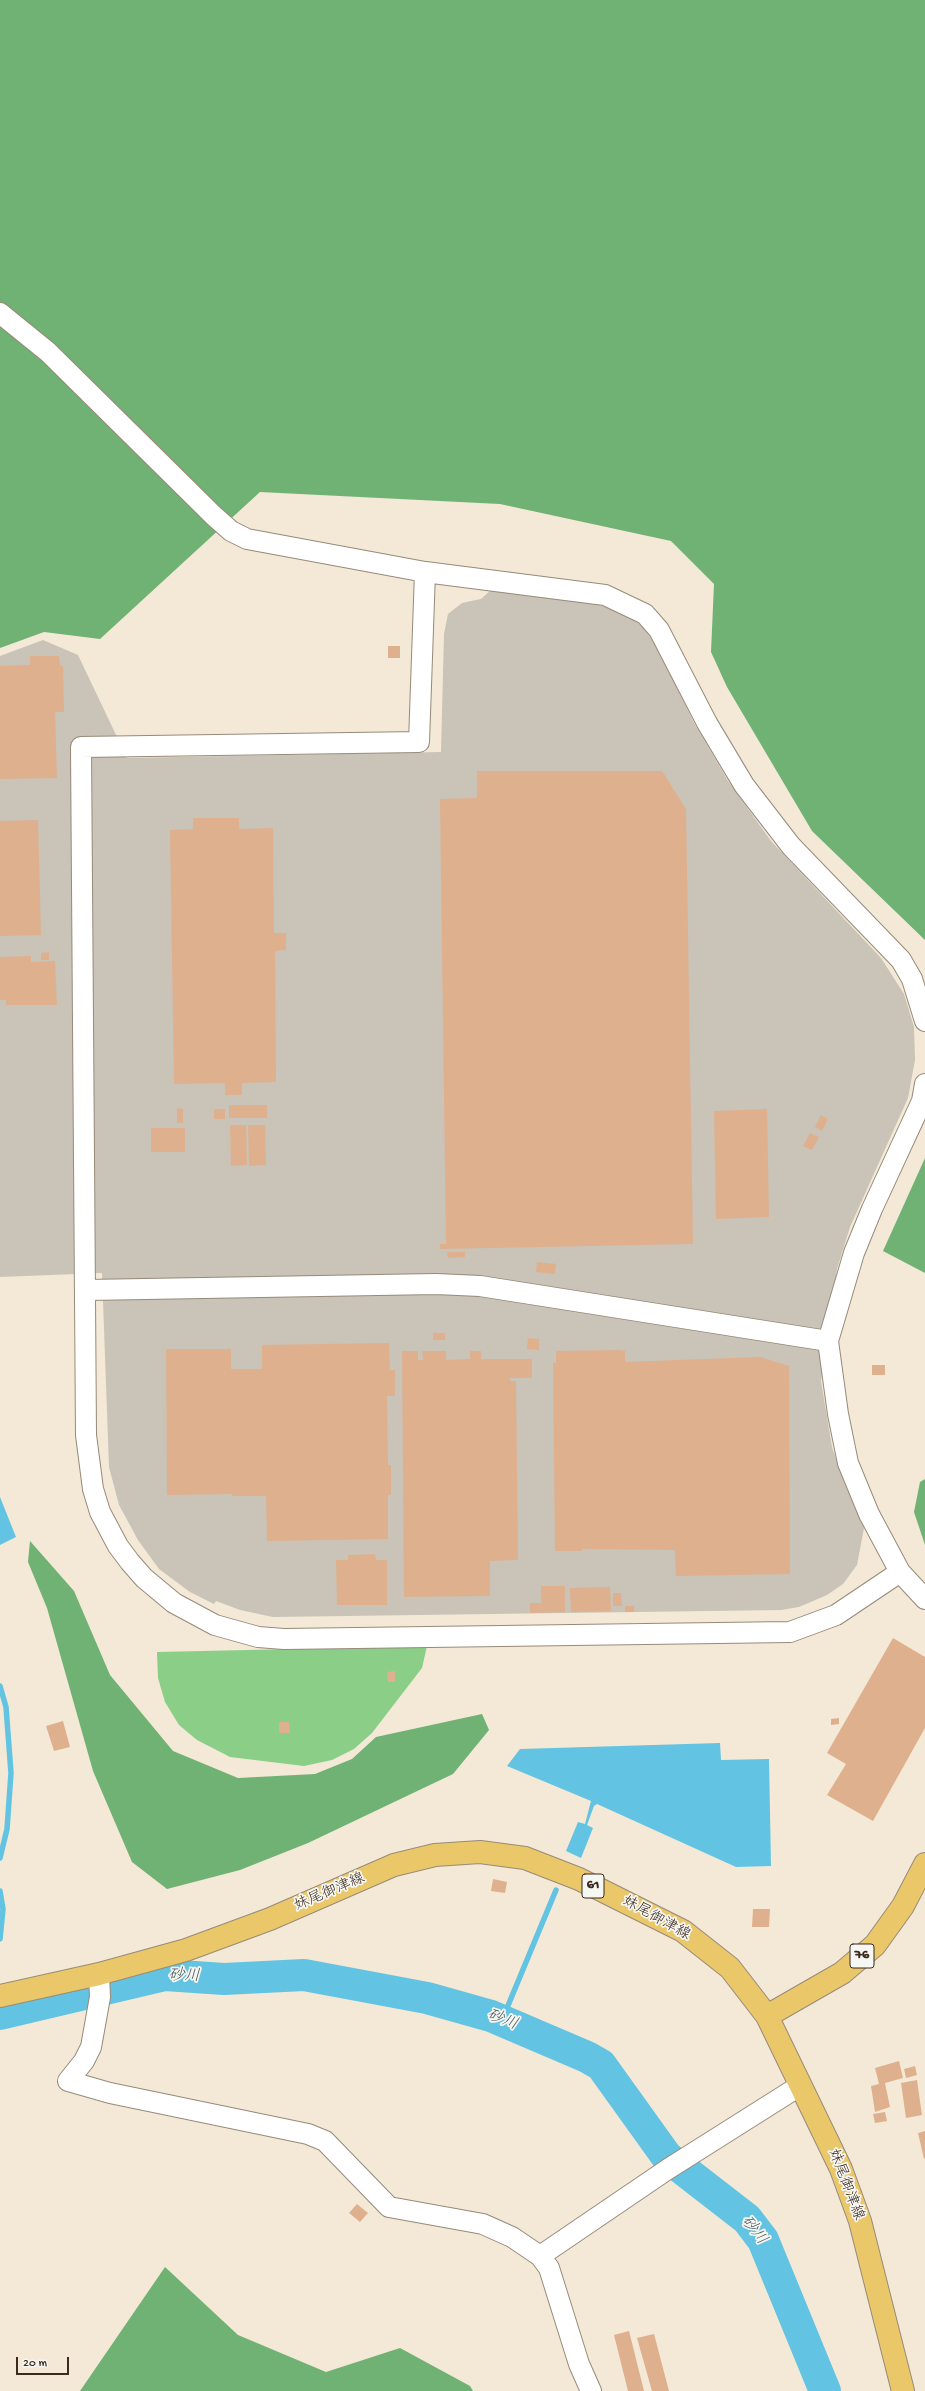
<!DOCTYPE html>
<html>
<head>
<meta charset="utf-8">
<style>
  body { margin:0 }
  #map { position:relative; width:925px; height:2391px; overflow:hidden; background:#f3e9d6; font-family:"Gochi Hand",sans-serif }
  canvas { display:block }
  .scale { position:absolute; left:16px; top:2357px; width:53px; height:18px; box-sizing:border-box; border:2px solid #3b2a1e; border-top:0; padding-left:5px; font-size:12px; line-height:14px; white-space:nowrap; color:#3b2a1e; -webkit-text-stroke:3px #f6f6f2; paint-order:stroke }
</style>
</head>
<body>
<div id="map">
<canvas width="925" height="2391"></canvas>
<div class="scale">20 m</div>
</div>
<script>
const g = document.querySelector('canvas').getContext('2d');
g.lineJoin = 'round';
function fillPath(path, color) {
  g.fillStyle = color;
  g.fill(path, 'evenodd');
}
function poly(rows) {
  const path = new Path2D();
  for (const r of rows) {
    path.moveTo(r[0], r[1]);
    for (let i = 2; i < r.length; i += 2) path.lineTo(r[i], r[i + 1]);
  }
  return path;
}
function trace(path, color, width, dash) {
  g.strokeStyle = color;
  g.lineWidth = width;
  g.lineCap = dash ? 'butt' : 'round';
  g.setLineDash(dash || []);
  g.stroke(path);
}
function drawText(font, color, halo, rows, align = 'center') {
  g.font = font + ' "Gochi Hand","Klee One",sans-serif';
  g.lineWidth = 3.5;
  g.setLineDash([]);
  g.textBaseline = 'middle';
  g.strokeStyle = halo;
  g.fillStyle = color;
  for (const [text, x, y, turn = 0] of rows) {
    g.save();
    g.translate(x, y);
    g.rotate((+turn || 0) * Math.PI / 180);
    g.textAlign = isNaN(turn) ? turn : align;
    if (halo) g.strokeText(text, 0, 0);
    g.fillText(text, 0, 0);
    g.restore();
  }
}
fillPath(poly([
  [493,588,600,605,622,611,643,627,659,649,693,721,728,781,771,841,881,958,904,994,914,1027,915,1060,908,1098,850,1227,837,1269,821,1381,832,1447,844,1482,864,1528,857,1565,843,1584,827,1595,799,1607,781,1610,273,1617,240,1610,216,1601,214,1604,190,1592,159,1569,138,1540,119,1505,109,1467,102,1273,0,1277,0,656,43,640,78,655,127,758,441,752,444,634,448,614,462,603,481,599]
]), '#c9c3b8');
fillPath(poly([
  [427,1646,422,1668,372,1733,354,1749,332,1760,304,1766,230,1757,197,1740,179,1725,165,1702,158,1678,157,1652]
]), '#8bce87');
fillPath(poly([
  [0,0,925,0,925,940,812,831,727,687,711,652,714,584,671,541,500,504,260,492,100,639,44,632,0,648],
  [925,1158,925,1273,883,1251],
  [925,1479,925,1545,914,1512,920,1482],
  [30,1541,74,1591,110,1675,173,1751,238,1778,315,1774,352,1759,376,1737,482,1714,489,1730,453,1774,308,1843,240,1870,167,1889,132,1862,93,1771,47,1608,28,1562],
  [165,2267,238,2335,326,2372,400,2348,470,2386,473,2391,80,2391]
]), '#70b174');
fillPath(poly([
  [0,1497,16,1537,0,1545],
  [720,1743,721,1760,769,1759,771,1866,736,1867,597,1804,594,1806,587,1825,593,1828,581,1858,566,1851,578,1822,585,1824,591,1801,507,1766,520,1749]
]), '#63c3e2');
trace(poly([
  [0,1686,6,1707,11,1773,7,1829,0,1858],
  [0,1891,3,1909,0,1939],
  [502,2020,556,1890]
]), '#63c3e2', 5.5);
trace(poly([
  [0,2014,165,1975,224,1979,304,1975,427,1998,491,2016,587,2057,601,2065,667,2157,747,2219,763,2240,825,2391]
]), '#63c3e2', 32);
fillPath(poly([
  [388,646,400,646,400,658,388,658],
  [30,656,59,656,60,665,63,666,64,712,55,712,57,778,0,779,0,666,30,665],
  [477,771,662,771,686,809,693,1244,440,1249,440,1244,446,1244,440,799,477,798],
  [193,818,239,818,239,829,273,828,274,933,286,933,286,950,275,951,276,1082,242,1083,242,1095,225,1095,225,1083,174,1084,170,830,193,829],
  [38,820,41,935,0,936,0,821],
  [49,952,49,960,41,960,41,953],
  [31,956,31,962,55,961,57,1005,6,1005,6,1000,0,1000,0,957],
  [229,1105,267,1105,267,1118,229,1118],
  [177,1108,183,1109,183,1123,177,1123],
  [214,1109,225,1109,225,1119,214,1119],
  [767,1109,769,1217,716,1219,714,1111],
  [821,1115,828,1119,822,1131,815,1127],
  [230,1125,246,1125,247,1165,231,1166],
  [248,1125,265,1125,266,1165,249,1166],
  [151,1128,185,1128,185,1152,151,1152],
  [810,1133,819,1137,812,1150,803,1146],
  [447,1252,465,1252,465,1257,448,1258],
  [537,1262,556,1264,555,1274,536,1272],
  [433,1333,445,1333,445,1340,433,1340],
  [528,1338,539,1339,539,1350,527,1349],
  [389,1343,390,1370,395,1370,395,1396,387,1396,388,1465,391,1465,391,1495,388,1495,388,1539,267,1541,266,1496,232,1496,232,1494,167,1495,166,1349,231,1349,231,1369,262,1369,262,1345],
  [620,1350,625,1351,625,1362,760,1357,789,1366,790,1574,676,1576,675,1550,582,1549,582,1551,555,1551,553,1363,556,1363,556,1351],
  [402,1351,418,1351,418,1360,423,1360,422,1351,446,1351,446,1360,470,1359,470,1351,481,1351,481,1359,532,1359,532,1378,510,1378,510,1381,516,1381,518,1560,490,1561,490,1596,404,1597],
  [872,1365,885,1365,885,1375,872,1375],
  [375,1554,376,1560,387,1560,387,1605,337,1605,336,1560,348,1560,348,1555],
  [541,1586,565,1586,565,1612,530,1613,530,1603,541,1603],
  [610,1587,611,1611,571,1612,570,1588],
  [613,1593,621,1593,622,1606,613,1606],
  [625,1606,634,1606,634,1612,625,1612],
  [893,1638,925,1657,925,1728,873,1821,827,1795,846,1764,827,1753],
  [395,1671,395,1682,388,1682,387,1672],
  [839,1718,839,1724,831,1725,831,1719],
  [63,1721,70,1747,54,1751,46,1726],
  [279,1722,289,1722,290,1733,279,1733],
  [493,1879,507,1882,505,1893,491,1891],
  [753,1909,770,1909,769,1927,752,1927],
  [899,2061,903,2078,885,2083,890,2107,875,2112,871,2086,879,2084,875,2068],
  [915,2066,917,2075,906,2078,904,2069],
  [917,2080,922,2115,906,2118,901,2083],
  [885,2112,887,2121,875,2123,873,2114],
  [925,2131,925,2158,924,2159,918,2133],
  [357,2204,368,2213,360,2222,349,2213],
  [629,2331,644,2391,628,2391,614,2335],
  [654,2334,669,2391,652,2391,637,2338]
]), '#dfb08e');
const street = poly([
  [0,313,48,352,214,516,231,531,247,539,425,572,605,595,645,614,659,630,707,723,744,785,791,846,901,960,912,979,925,1021],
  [425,572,419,742,81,747,86,1435,93,1489,100,1512,118,1546,130,1562,144,1578,174,1603,215,1625,258,1637,284,1639,790,1632,836,1615,900,1572],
  [925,1084,922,1101,872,1209,854,1253,828,1341,838,1414,848,1463,869,1514,900,1572,925,1599],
  [87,1290,436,1284,480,1286,828,1341],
  [99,1974,100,1997,91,2047,84,2061,68,2081,110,2093,308,2134,325,2141,389,2207,483,2224,512,2237,540,2256,549,2268,579,2364,591,2391],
  [540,2256,668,2169,801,2085]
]);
const primary = poly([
  [0,1996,99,1974,186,1950,270,1919,394,1865,435,1855,480,1852,525,1858,579,1879,683,1931,730,1968,767,2016,841,2169,860,2221,903,2391],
  [767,2016,842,1973,875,1945,903,1906,925,1864]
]);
trace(street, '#978a7a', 22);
trace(primary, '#978a7a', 24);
trace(street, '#fff', 20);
trace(primary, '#eac769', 22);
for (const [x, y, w] of [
  [593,1886,22],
  [862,1956,24]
]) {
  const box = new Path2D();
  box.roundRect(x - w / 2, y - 12, w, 24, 3);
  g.fillStyle = '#f6f6f2';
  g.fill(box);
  trace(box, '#3b2a1e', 1);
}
drawText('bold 14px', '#3b2a1e', null, [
  ["61",593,1886],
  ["76",862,1956]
]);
drawText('15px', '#3b2a1e', '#f6f6f2', [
  ["妹尾御津線",330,1893,-23],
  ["妹尾御津線",656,1919,29],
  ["妹尾御津線",845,2185,69]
]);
drawText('italic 16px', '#475859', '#f6f6f2', [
  ["砂川",184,1977,2],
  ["砂川",502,2021,21],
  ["砂川",753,2231,52]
]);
</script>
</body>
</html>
